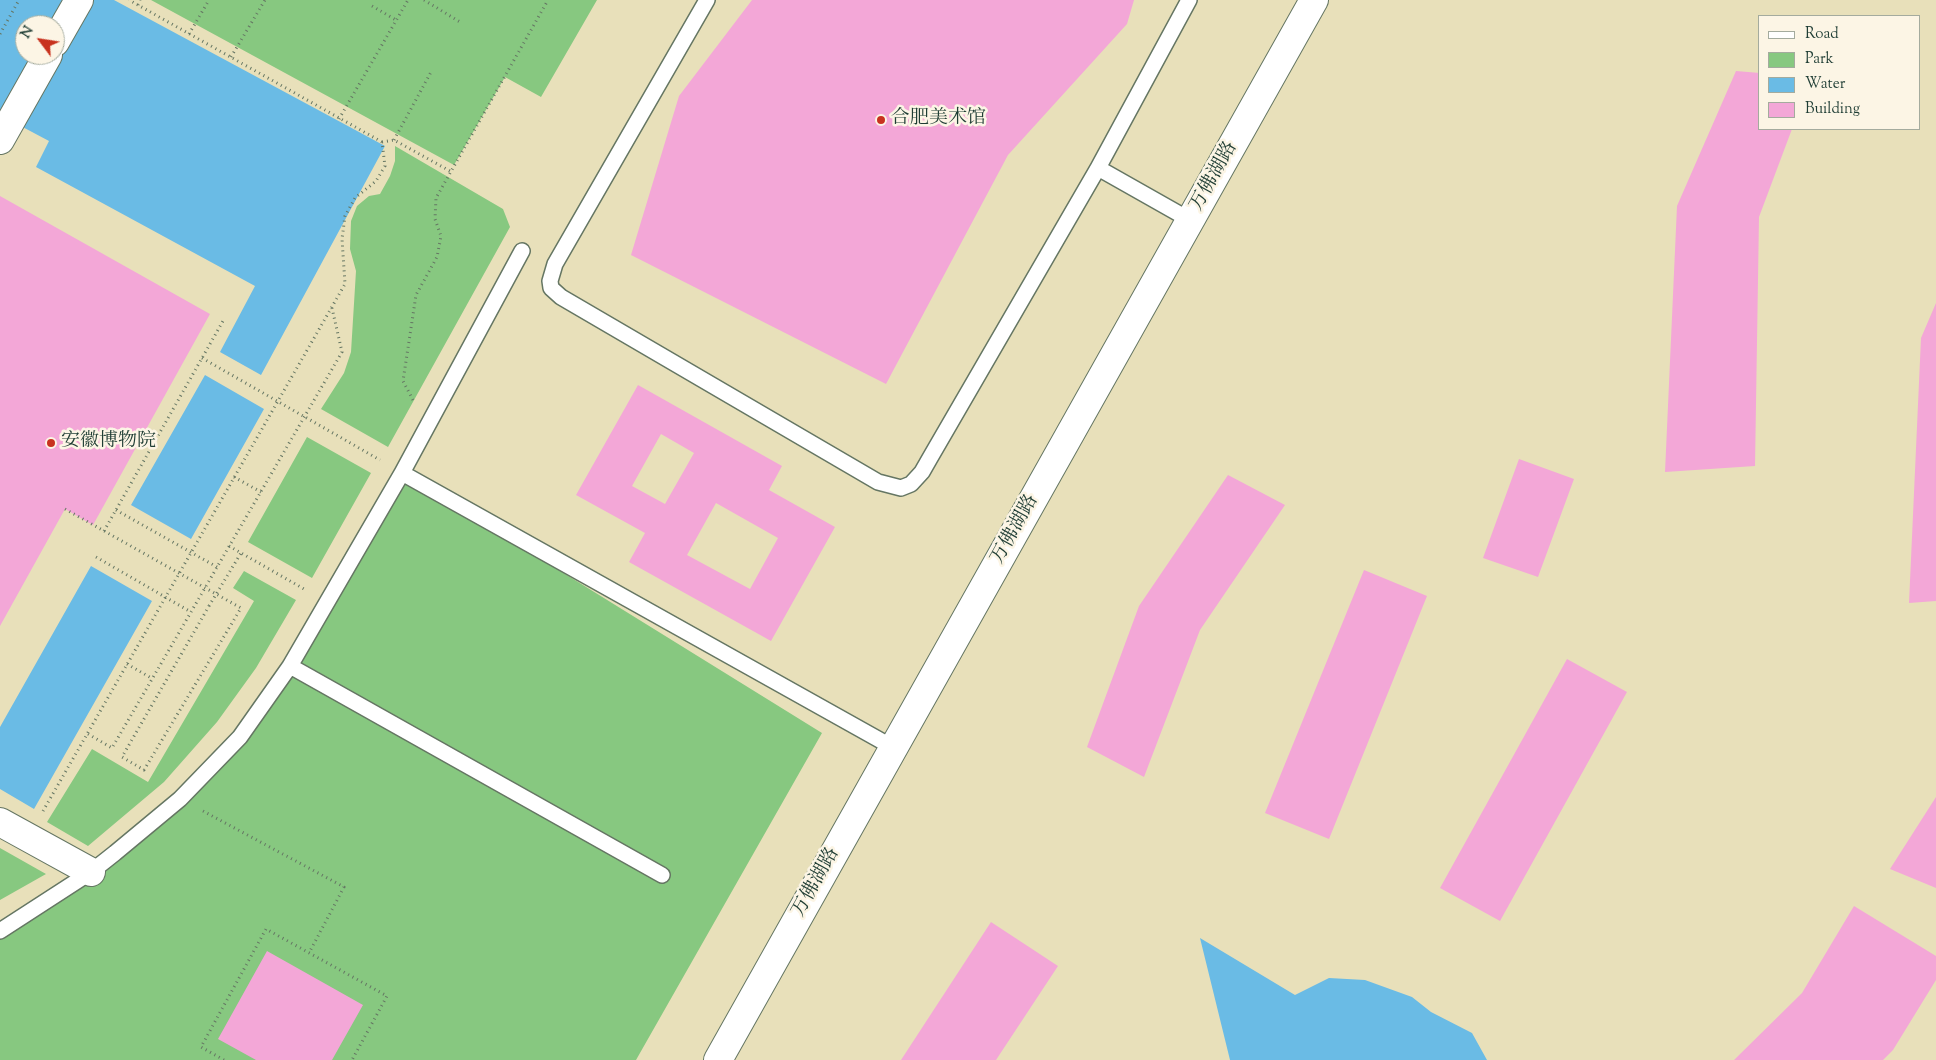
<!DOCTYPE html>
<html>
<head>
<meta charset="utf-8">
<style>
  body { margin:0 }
  #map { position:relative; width:1936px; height:1060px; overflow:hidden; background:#e8e0ba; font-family:"Sorts Mill Goudy",serif }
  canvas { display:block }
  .legend { position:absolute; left:1758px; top:15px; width:162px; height:115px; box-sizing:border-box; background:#fcf5e5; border:1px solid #a4ab9e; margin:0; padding:6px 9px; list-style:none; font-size:15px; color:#1f3d34 }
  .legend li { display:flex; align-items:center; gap:10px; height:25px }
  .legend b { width:25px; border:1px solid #a4ab9e }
  .north { position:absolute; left:15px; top:15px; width:50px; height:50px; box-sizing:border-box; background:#fcf5e5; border:1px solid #a4ab9e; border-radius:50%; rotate:301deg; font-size:14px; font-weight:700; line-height:20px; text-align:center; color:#1f3d34 }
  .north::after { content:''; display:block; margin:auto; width:18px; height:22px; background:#c8321e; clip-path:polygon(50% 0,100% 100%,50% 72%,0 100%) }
</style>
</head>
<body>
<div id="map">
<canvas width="1936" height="1060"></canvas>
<ul class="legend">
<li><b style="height:6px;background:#fff"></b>Road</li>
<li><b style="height:14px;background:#87c880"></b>Park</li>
<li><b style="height:14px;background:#6abbe5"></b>Water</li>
<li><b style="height:14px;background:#f3a7d7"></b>Building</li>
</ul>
<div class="north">N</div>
</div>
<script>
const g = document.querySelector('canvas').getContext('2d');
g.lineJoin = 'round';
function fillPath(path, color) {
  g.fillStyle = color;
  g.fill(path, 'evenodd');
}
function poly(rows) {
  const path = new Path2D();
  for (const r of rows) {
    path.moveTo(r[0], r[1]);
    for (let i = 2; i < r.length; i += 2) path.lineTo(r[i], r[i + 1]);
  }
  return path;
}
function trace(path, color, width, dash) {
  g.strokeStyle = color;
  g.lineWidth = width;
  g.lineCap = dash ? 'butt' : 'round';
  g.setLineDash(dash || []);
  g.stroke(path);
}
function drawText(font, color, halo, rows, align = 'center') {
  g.font = font + ' "Sorts Mill Goudy","Noto Serif SC",serif';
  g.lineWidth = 5;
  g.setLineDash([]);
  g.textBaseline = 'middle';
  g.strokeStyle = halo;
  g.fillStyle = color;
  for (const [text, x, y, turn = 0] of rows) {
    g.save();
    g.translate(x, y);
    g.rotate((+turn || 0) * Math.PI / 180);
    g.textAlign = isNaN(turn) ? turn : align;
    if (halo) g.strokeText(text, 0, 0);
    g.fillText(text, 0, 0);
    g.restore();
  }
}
fillPath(poly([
  [151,0,597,0,541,97,505,77,454,165],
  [395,146,503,209,510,227,388,447,321,409,344,373,351,352,356,271,350,249,351,221,357,206,369,196,380,194,390,176,395,161],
  [307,437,371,473,312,578,248,542],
  [402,473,822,733,636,1060,0,1060,0,931,115,853,240,737],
  [244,571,296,600,256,668,217,722,164,782,88,846,47,822,92,749,148,782,254,601,233,588],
  [0,848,46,874,0,900]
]), '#87c880');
fillPath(poly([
  [0,0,114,0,385,146,261,375,220,352,255,286,36,167,49,141,0,115],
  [25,25,55,25,55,55,25,55],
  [205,375,264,409,191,539,131,505],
  [91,566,152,601,34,809,0,789,0,727],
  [1200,938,1295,995,1329,978,1365,980,1412,997,1431,1012,1472,1033,1487,1060,1230,1060]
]), '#6abbe5');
fillPath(poly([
  [752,0,1134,0,1127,24,1008,155,886,384,631,255,679,96],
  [1736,71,1760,73,1760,129,1792,129,1759,217,1755,466,1665,472,1677,206],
  [0,196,210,314,93,525,65,509,0,626],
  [1936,303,1936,601,1909,603,1921,338],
  [638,385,782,466,769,490,835,527,771,641,629,562,645,533,576,495],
  [661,434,694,453,665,504,632,486],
  [716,503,778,538,750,589,687,555],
  [1519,459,1574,479,1538,577,1483,558],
  [1228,475,1285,505,1200,630,1144,777,1087,747,1139,606],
  [1364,570,1427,596,1329,839,1265,813],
  [1567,659,1627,692,1500,921,1440,888],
  [1936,797,1936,888,1890,869],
  [1854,906,1936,956,1936,980,1893,1050,1883,1060,1734,1060,1802,993],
  [991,922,1058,966,996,1060,901,1060],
  [267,951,363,1005,332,1060,256,1060,218,1039]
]), '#f3a7d7');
const lane = poly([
  [707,0,555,264,550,281,551,288,561,297,878,482,901,488,911,484,922,472,930,458,1098,168,1189,0],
  [1098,168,1190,220],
  [402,473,522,251],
  [290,666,662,875],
  [0,931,91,872,115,853,180,799,240,737,290,666,402,473,894,748]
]);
const street = poly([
  [55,42,79,0],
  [0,140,48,55],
  [0,822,91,872]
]);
const secondary = poly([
  [718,1060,1314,0]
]);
trace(lane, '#657663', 18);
trace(street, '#657663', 30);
trace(secondary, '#657663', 30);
trace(poly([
  [424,0,460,22],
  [138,5,140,0],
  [372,6,396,20],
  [0,34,19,0],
  [189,34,209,0],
  [231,57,265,0],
  [339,119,408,0],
  [394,140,431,72],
  [382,142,394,140,450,171],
  [202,358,380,460],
  [413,400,403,381,416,295,437,257,441,236,435,219,436,198,548,0],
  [234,477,261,492],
  [116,510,217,567],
  [104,531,223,321],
  [229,546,304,589],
  [96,557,191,612],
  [209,606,241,553],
  [127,664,153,679],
  [88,734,112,748,342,352,332,308],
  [43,811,345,284,342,239,345,216,355,198,376,181,385,166,382,142,129,0],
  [203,811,344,887,309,953],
  [224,1060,201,1047,266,929,387,996,352,1060]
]), '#657663', 3, [1, 4]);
trace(lane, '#fff', 15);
trace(street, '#fff', 28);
trace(secondary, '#fff', 28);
trace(poly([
  [65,509,241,608,144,770,122,757,209,606]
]), '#657663', 3, [1, 4]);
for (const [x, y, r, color] of [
  [881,120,5,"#c8321e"],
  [51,443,5,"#c8321e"]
]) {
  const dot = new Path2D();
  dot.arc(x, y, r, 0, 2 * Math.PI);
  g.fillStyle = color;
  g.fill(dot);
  trace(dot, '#fcf5e5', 2);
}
drawText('19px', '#1f3d34', '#fcf5e5', [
  ["合肥美术馆",891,120],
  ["安徽博物院",61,443]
], 'left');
drawText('19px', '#1f3d34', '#fcf5e5', [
  ["万佛湖路",1215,177,-61],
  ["万佛湖路",1016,530,-61],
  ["万佛湖路",817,883,-61]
]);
</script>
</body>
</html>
